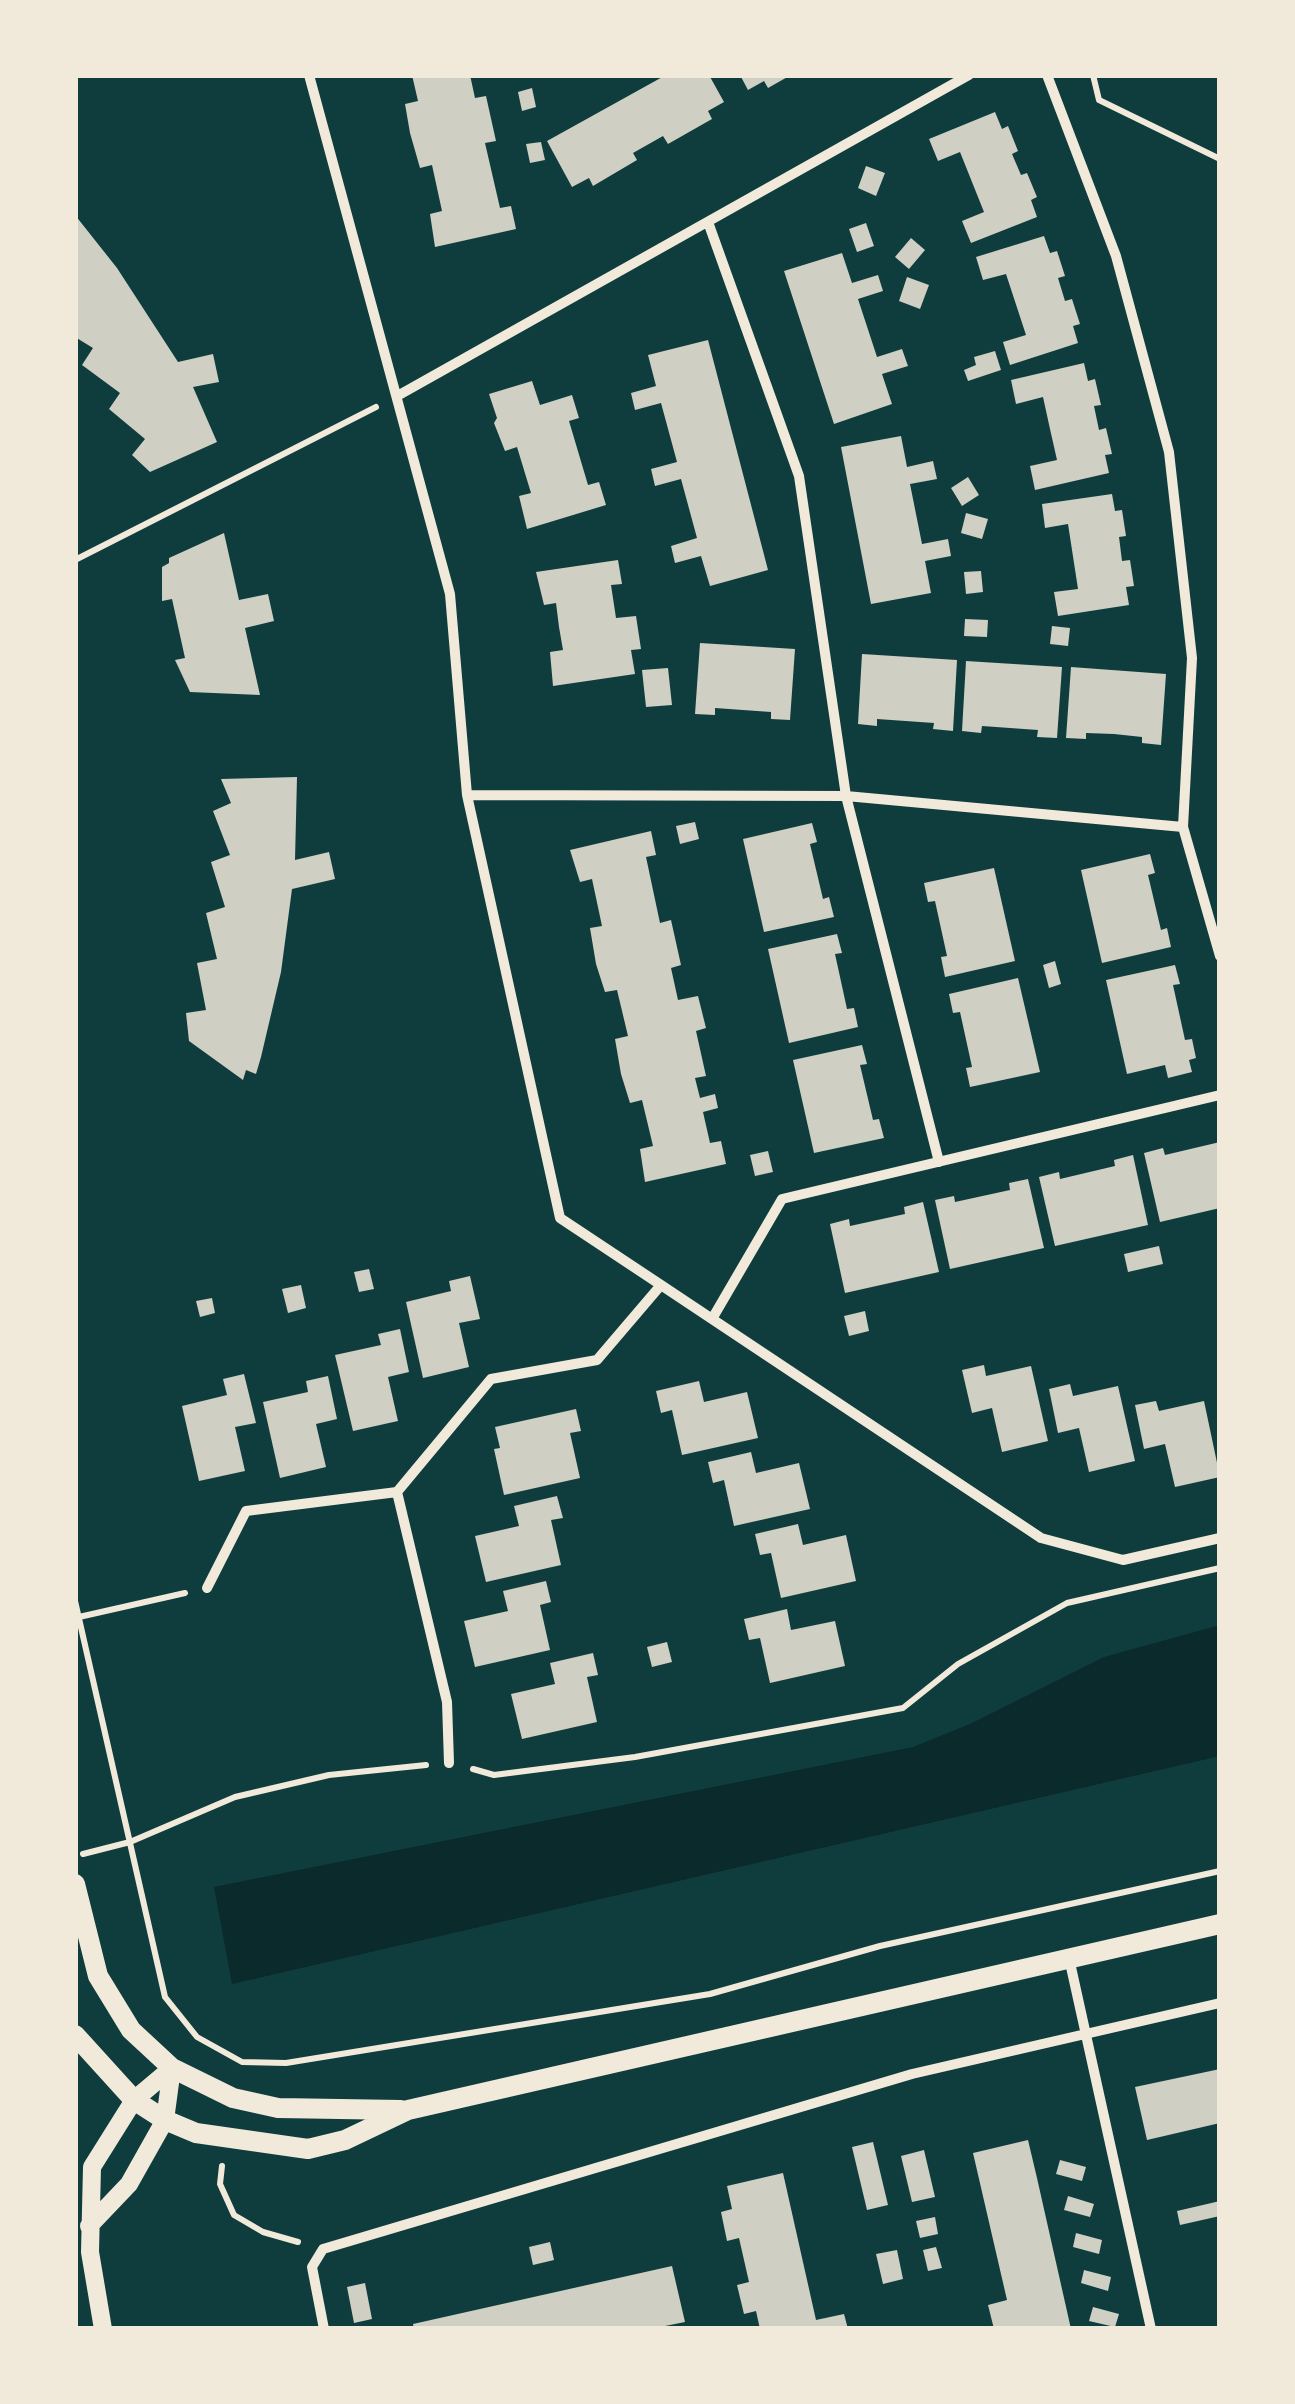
<!DOCTYPE html>
<html>
<head>
<meta charset="utf-8">
<style>
  body { margin:0 }
  #map { position:relative; width:1295px; height:2404px; overflow:hidden; background:#0f3d3e; font-family:"DM Sans",sans-serif }
  canvas { display:block }
  .frame { position:absolute; inset:0; border:78px solid #f1e9da; pointer-events:none }
</style>
</head>
<body>
<div id="map">
<canvas width="1295" height="2404"></canvas>
<div class="frame"></div>
</div>
<script>
const g = document.querySelector('canvas').getContext('2d');
g.lineJoin = 'round';
function fillPath(path, color) {
  g.fillStyle = color;
  g.fill(path, 'evenodd');
}
function poly(rows) {
  const path = new Path2D();
  for (const r of rows) {
    path.moveTo(r[0], r[1]);
    for (let i = 2; i < r.length; i += 2) path.lineTo(r[i], r[i + 1]);
  }
  return path;
}
function trace(path, color, width, dash) {
  g.strokeStyle = color;
  g.lineWidth = width;
  g.lineCap = dash ? 'butt' : 'round';
  g.setLineDash(dash || []);
  g.stroke(path);
}
fillPath(poly([
  [1220,1625,1220,1756,232,1984,214,1887,913,1747,970,1724,1104,1657]
]), '#0a2a2b');
fillPath(poly([
  [412,75,470,75,475,98,486,96,496,141,485,143,500,208,511,206,516,229,435,247,430,214,442,211,432,165,420,168,410,133,405,104,418,101],
  [666,75,709,75,724,102,708,111,712,119,668,144,663,136,633,153,637,160,593,186,589,178,572,187,547,141],
  [740,75,791,75,768,88,764,81,748,90],
  [532,88,536,107,522,111,518,92],
  [995,112,1002,129,1008,126,1018,151,1012,154,1021,175,1027,173,1037,197,1031,200,1037,217,971,243,962,221,984,212,960,152,938,161,929,139],
  [541,142,545,160,530,163,526,144],
  [866,166,885,173,876,196,858,188],
  [75,215,117,268,178,362,213,354,219,382,193,387,217,442,150,472,132,455,145,439,109,409,120,393,82,365,93,348,75,337],
  [866,223,874,246,857,252,849,229],
  [1044,236,1050,253,1057,251,1065,276,1058,278,1065,301,1072,299,1080,324,1073,326,1078,343,1010,365,1003,342,1026,335,1006,274,983,280,976,257],
  [911,238,925,250,909,269,895,257],
  [842,253,852,283,878,275,883,291,858,299,877,357,902,349,908,366,882,374,892,404,834,424,784,271],
  [907,277,929,285,920,309,899,301],
  [708,340,768,570,710,586,701,556,675,563,671,546,697,538,681,479,655,486,651,469,677,462,661,403,635,410,631,393,656,386,648,355],
  [995,351,1001,370,968,381,964,370,976,365,974,357],
  [1084,363,1088,381,1095,379,1101,405,1094,406,1099,430,1106,428,1112,454,1105,455,1109,473,1035,490,1030,466,1057,460,1050,429,1043,397,1016,404,1011,380],
  [532,381,540,405,572,395,579,418,569,421,588,485,599,482,606,505,527,529,519,496,531,493,517,447,505,451,494,423,497,418,489,394],
  [901,436,907,467,933,461,937,479,910,484,922,544,948,539,951,556,925,561,931,593,871,604,841,447],
  [968,477,979,495,962,506,951,488],
  [1112,494,1115,511,1122,510,1126,536,1119,537,1122,561,1130,560,1134,586,1126,587,1129,605,1058,616,1054,592,1078,589,1068,524,1045,528,1042,504],
  [966,513,988,519,982,539,961,533],
  [224,533,239,600,268,594,274,621,245,628,260,695,190,692,175,660,185,658,172,599,162,601,162,567,169,563,169,558],
  [618,560,622,584,611,585,616,618,636,616,641,649,631,650,635,674,553,686,550,652,563,650,559,627,556,603,544,605,536,572],
  [981,571,983,592,966,594,964,572],
  [965,619,988,620,987,637,964,636],
  [1052,626,1070,628,1068,646,1050,644],
  [700,643,795,649,790,720,771,719,771,712,715,708,715,715,695,714],
  [862,654,957,660,953,731,933,729,934,723,877,719,877,726,858,724],
  [966,661,1062,667,1057,738,1037,737,1038,730,982,726,981,733,962,731],
  [1071,667,1166,674,1161,745,1142,743,1142,737,1114,734,1086,733,1086,739,1066,738],
  [668,668,672,705,646,707,642,670],
  [297,777,295,860,329,852,335,879,292,889,281,972,261,1057,256,1074,246,1070,243,1080,189,1041,186,1013,206,1010,197,963,217,959,206,913,225,907,211,862,230,855,213,811,231,803,221,779],
  [695,822,699,839,680,844,676,826],
  [812,823,817,842,810,844,823,899,829,897,834,917,764,932,743,839],
  [651,831,656,855,646,857,660,923,671,920,681,965,671,968,678,1000,698,996,706,1028,696,1031,706,1076,695,1078,700,1098,715,1094,718,1108,703,1112,710,1143,721,1141,726,1164,645,1182,640,1149,653,1146,642,1100,630,1103,621,1074,615,1039,628,1036,617,990,605,992,596,964,590,928,602,926,592,879,580,882,570,850],
  [1150,854,1155,873,1148,875,1161,930,1167,928,1171,947,1102,963,1081,870],
  [994,868,1015,961,945,977,941,957,947,956,935,901,928,902,924,883],
  [837,934,842,953,835,954,847,1009,854,1008,858,1027,789,1043,768,949],
  [1055,961,1061,984,1049,988,1043,965],
  [1175,965,1180,984,1173,985,1185,1040,1192,1039,1196,1058,1189,1060,1192,1072,1168,1078,1165,1065,1127,1074,1106,980],
  [1018,978,1040,1072,970,1087,966,1068,972,1067,960,1012,953,1013,949,994],
  [862,1045,867,1064,860,1065,873,1120,879,1119,884,1138,814,1153,793,1060],
  [1220,1142,1220,1208,1160,1222,1144,1153,1163,1148,1165,1155],
  [768,1151,773,1172,755,1176,750,1155],
  [1133,1155,1148,1225,1055,1246,1039,1177,1059,1172,1060,1179,1115,1166,1114,1160],
  [1028,1179,1044,1248,950,1269,935,1200,954,1196,955,1202,1010,1190,1009,1183],
  [923,1202,939,1272,845,1293,830,1224,849,1219,850,1226,905,1214,904,1207],
  [1159,1246,1163,1264,1128,1272,1124,1254],
  [369,1269,374,1289,359,1292,354,1272],
  [470,1276,480,1319,459,1323,469,1367,423,1378,406,1302,451,1291,449,1281],
  [301,1285,306,1308,288,1313,282,1289],
  [212,1298,215,1313,200,1317,196,1301],
  [865,1311,869,1331,849,1336,844,1316],
  [400,1329,409,1372,388,1377,398,1421,353,1431,335,1355,381,1345,378,1334],
  [984,1365,986,1376,1031,1366,1048,1441,1002,1452,992,1408,972,1413,962,1370],
  [244,1374,256,1423,235,1427,245,1471,199,1481,182,1406,227,1395,223,1379],
  [328,1376,337,1419,316,1424,326,1467,280,1478,263,1402,308,1392,306,1381],
  [699,1381,704,1402,747,1392,758,1438,682,1455,672,1410,661,1413,656,1391],
  [1070,1384,1073,1396,1118,1386,1135,1461,1089,1472,1079,1428,1058,1433,1049,1389],
  [1156,1401,1159,1411,1204,1401,1220,1477,1175,1487,1165,1444,1144,1449,1135,1405],
  [576,1409,581,1431,570,1433,580,1478,504,1495,494,1449,500,1448,495,1427],
  [751,1452,756,1473,799,1463,810,1509,734,1526,724,1480,713,1483,708,1462],
  [557,1496,563,1518,551,1520,561,1565,486,1582,475,1536,519,1526,514,1506],
  [798,1524,803,1545,846,1535,856,1581,781,1598,771,1553,760,1555,755,1534],
  [546,1581,551,1602,540,1605,550,1650,475,1667,464,1621,508,1611,503,1591],
  [787,1609,791,1630,835,1621,845,1666,770,1683,760,1638,749,1640,744,1619],
  [667,1642,672,1662,652,1667,647,1647],
  [593,1653,598,1675,587,1677,597,1722,522,1739,511,1694,555,1684,550,1663],
  [1220,2069,1220,2123,1147,2140,1135,2087],
  [1028,2140,1037,2178,1071,2329,994,2329,988,2305,1007,2300,973,2153],
  [873,2142,888,2205,867,2210,852,2147],
  [924,2150,935,2197,912,2202,901,2156],
  [1060,2160,1086,2167,1082,2181,1056,2174],
  [783,2173,816,2320,844,2314,848,2329,760,2329,756,2311,744,2314,737,2285,749,2282,739,2238,727,2241,721,2212,732,2209,727,2186],
  [1068,2196,1094,2204,1090,2217,1064,2210],
  [1220,2201,1220,2216,1180,2225,1177,2211],
  [935,2217,938,2234,920,2238,916,2221],
  [1076,2233,1102,2240,1099,2254,1073,2247],
  [550,2242,554,2260,533,2265,529,2247],
  [936,2247,942,2268,928,2271,923,2250],
  [897,2250,903,2279,883,2284,876,2254],
  [672,2266,685,2322,650,2329,414,2329,413,2324],
  [1084,2270,1111,2277,1108,2291,1081,2283],
  [365,2283,372,2319,354,2323,347,2287],
  [1093,2307,1119,2314,1115,2327,1089,2321]
]), '#cfcfc3');
trace(poly([
  [1093,75,1099,100,1220,159],
  [75,560,376,407],
  [75,1601,165,1997,197,2037,242,2062,286,2063,710,1994,880,1946,1220,1871],
  [79,1617,185,1593],
  [473,1769,494,1775,635,1757,903,1708,958,1664,1067,1603,1220,1568],
  [83,1854,130,1842,235,1797,329,1775,426,1765],
  [222,2166,220,2184,234,2215,263,2232,298,2242]
]), '#f1e9da', 6);
trace(poly([
  [309,75,450,594,467,795,560,1218,661,1285],
  [1047,75,1116,256,1169,452,1192,658,1183,827,1220,956],
  [708,222,799,476,846,796,939,1162],
  [399,395,969,75],
  [467,795,846,796,1183,827],
  [712,1319,782,1199,1220,1095],
  [397,1492,447,1702,449,1763],
  [207,1588,246,1511,397,1492,491,1379,597,1360,661,1285,1041,1538,1123,1560,1220,1538],
  [1069,1958,1151,2329],
  [324,2329,312,2267,323,2249,912,2074,1220,2003]
]), '#f1e9da', 10);
trace(poly([
  [89,2226,129,2184,165,2120,172,2068],
  [103,2329,90,2252,92,2167,134,2100,172,2068]
]), '#f1e9da', 18);
trace(poly([
  [75,1884,98,1976,131,2030,172,2068,233,2098,278,2108,401,2110],
  [75,2035,134,2100,165,2120,196,2133,308,2149,345,2140,408,2110,1220,1924]
]), '#f1e9da', 20);
</script>
</body>
</html>
